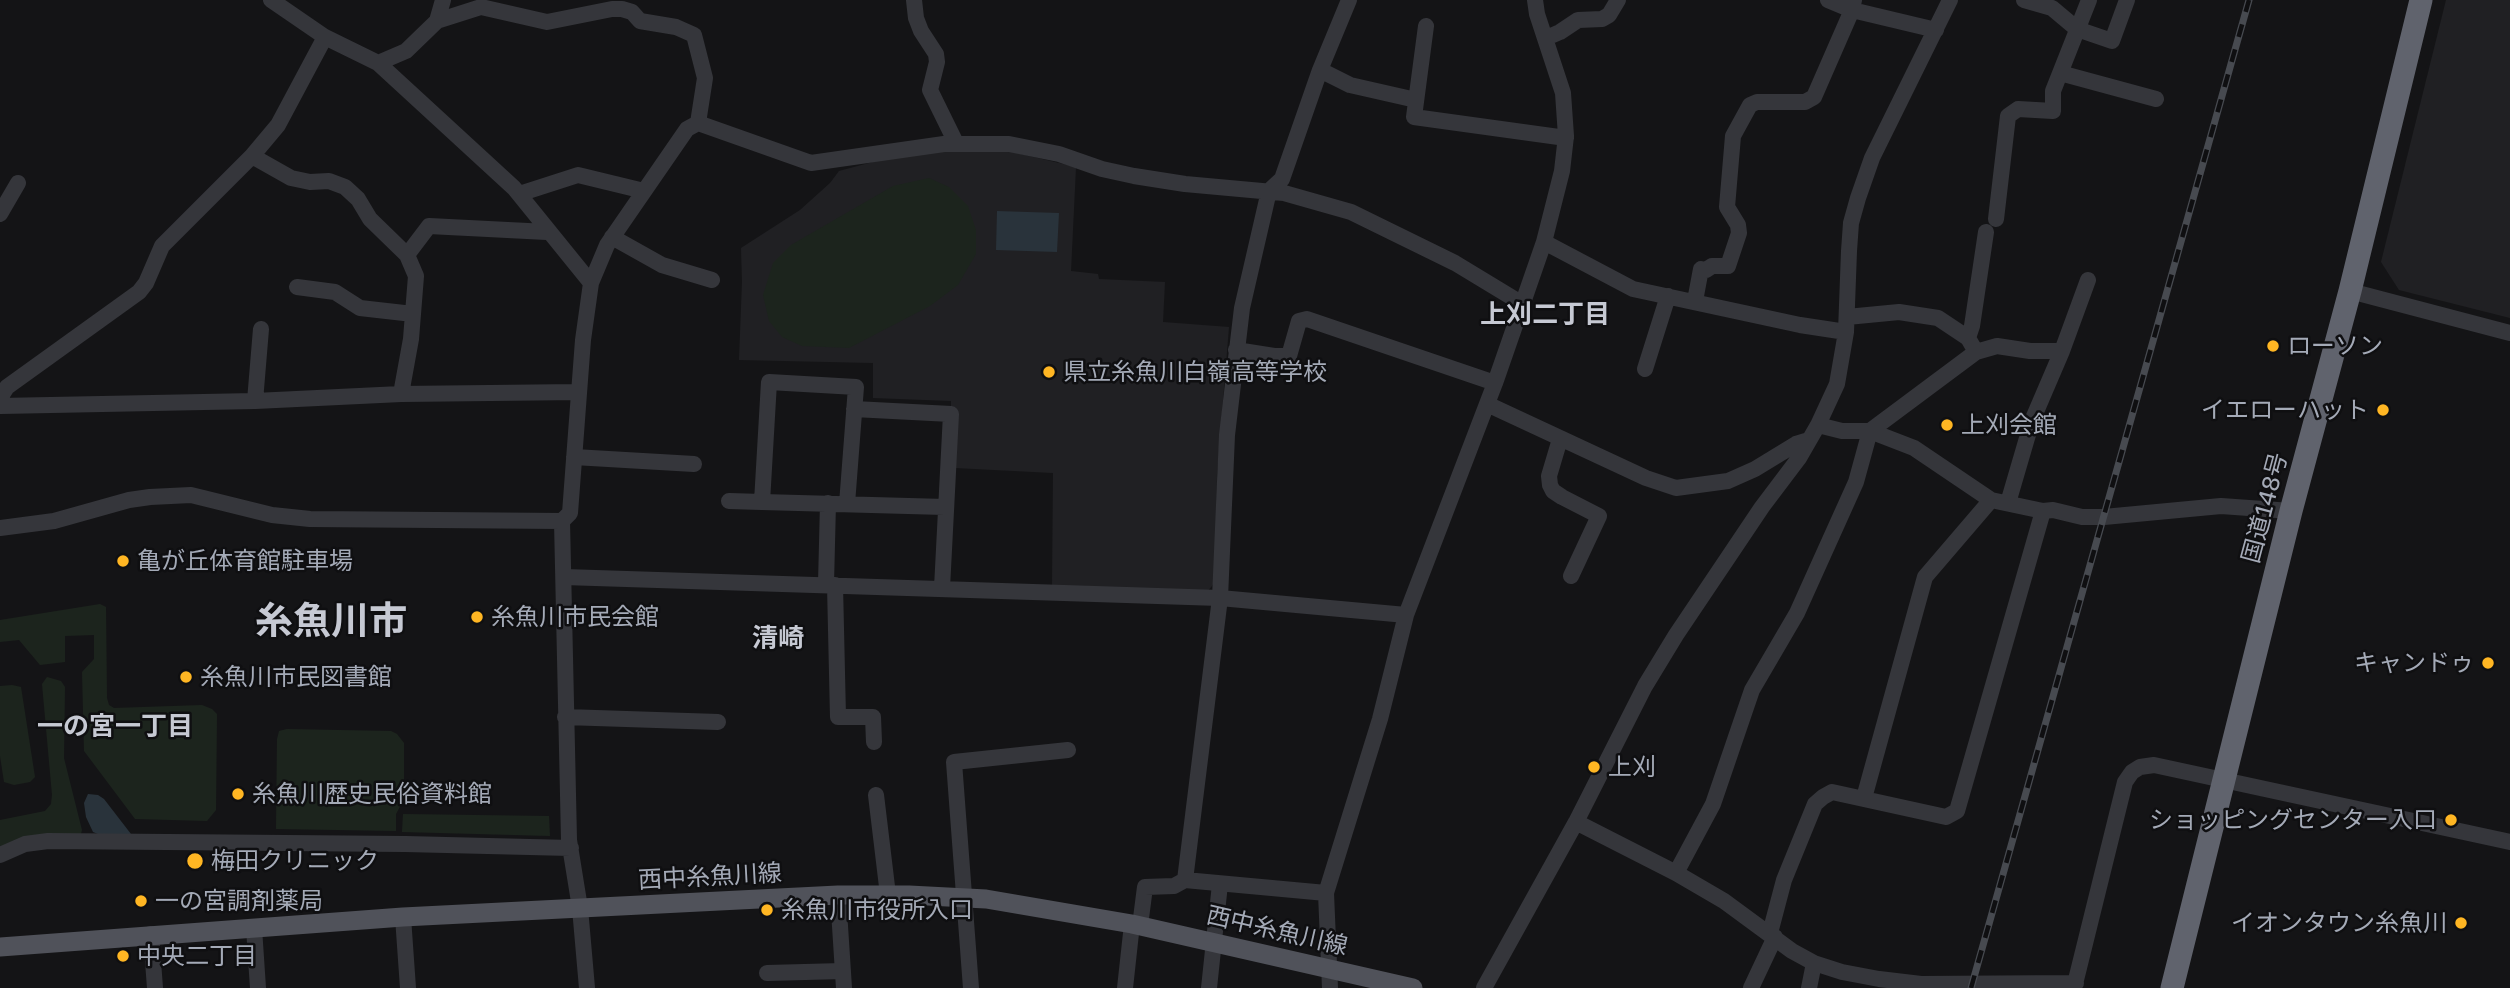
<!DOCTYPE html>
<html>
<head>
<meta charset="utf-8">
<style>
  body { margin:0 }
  canvas { display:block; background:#141416 }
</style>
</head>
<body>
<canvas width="2510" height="988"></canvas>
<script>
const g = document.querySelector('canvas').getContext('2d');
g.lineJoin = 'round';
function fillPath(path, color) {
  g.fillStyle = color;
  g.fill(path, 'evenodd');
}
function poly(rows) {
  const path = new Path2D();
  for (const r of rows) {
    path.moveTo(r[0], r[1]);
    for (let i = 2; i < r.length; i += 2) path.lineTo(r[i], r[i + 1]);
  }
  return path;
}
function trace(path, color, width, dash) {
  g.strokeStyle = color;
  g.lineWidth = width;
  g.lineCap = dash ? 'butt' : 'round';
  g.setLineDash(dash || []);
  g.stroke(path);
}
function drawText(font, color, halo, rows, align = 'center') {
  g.font = font + ' "Golos Text","Noto Sans JP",sans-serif';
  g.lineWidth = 5;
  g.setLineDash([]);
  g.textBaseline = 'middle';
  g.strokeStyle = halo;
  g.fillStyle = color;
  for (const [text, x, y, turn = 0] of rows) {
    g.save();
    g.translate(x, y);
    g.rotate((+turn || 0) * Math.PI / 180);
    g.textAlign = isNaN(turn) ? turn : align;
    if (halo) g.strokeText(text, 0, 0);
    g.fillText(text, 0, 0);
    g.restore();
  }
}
fillPath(poly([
  [2446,0,2510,0,2510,318,2399,290,2381,262],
  [1000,149,1076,167,1071,271,1098,274,1099,279,1165,282,1163,322,1229,327,1217,474,1216,581,1207,592,1052,588,1053,473,955,468,950,466,951,401,873,398,873,363,739,360,742,282,741,248,800,210,830,183,839,171,884,159,947,150]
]), '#202023');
fillPath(poly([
  [929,178,949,187,968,206,976,230,976,254,958,285,930,306,849,348,802,346,782,337,769,321,763,295,773,263,791,245,893,186],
  [100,604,106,607,107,698,109,705,114,708,202,705,212,709,217,714,216,810,207,821,135,819,84,751,82,672,94,659,94,635,65,636,65,662,40,665,19,640,0,642,0,620],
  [47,677,61,681,65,687,64,758,82,830,81,834,0,851,0,820,45,811,51,804,52,795,42,684],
  [12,685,21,687,35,777,30,782,14,785,4,782,0,756,0,686],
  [287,729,391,731,397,734,404,743,404,799,396,814,396,831,276,829,277,739,279,731],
  [403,814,549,816,550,836,402,832]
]), '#1c241d');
fillPath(poly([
  [997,211,1059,213,1057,252,996,250],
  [88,794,98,795,104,799,131,834,98,834,93,832,86,817,84,803]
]), '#29333b');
trace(poly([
  [271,0,325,37,378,63,514,188,591,283],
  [914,0,916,18,921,31,936,54,937,62,930,90,956,143],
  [1828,0,1852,10,1936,30],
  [2024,0,2052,8,2077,29,2112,41,2127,0],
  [437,21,443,0],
  [1426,26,1414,117,1566,138],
  [1546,38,1560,32,1578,20,1602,19,1609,15,1618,0],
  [378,63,406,51,437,21,481,7,547,22,612,9,622,9,632,12,640,21,676,27,694,35,705,78,698,123],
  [1320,70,1350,85,1416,100],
  [2060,73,2156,99],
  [252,156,291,178,310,182,329,181,345,187,358,199,370,219,407,255,416,276,411,339,401,394],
  [519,194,578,175,644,191],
  [0,214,18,183],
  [1996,219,2008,116,2018,109,2053,111,2053,91,2089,0],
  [612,237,662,265,712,280],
  [1544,242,1633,289,1800,325,1846,332],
  [407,255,429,226,547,232],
  [297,287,335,292,360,308,413,314],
  [2350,291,2510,333],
  [1695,301,1701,269,1706,270,1712,266,1728,266,1739,233,1738,225,1727,207,1733,136,1750,105,1757,102,1805,102,1814,97,1852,10,1854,0],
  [1847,317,1899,312,1938,318,1968,338,1976,352],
  [1968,338,1972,326,1986,232],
  [1236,350,1274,356,1289,356,1299,321,1307,319,1495,383],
  [1645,369,1668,296],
  [0,398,7,387,139,292,146,283,162,246,252,156,278,125,325,37],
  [255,401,261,329],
  [1487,404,1646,478,1676,488,1728,481,1755,469,1796,444,1809,440],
  [0,406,255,401,401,394,579,392],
  [854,409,951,414,942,588],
  [1560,439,1549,476,1550,485,1553,491,1562,497,1599,516,1571,576],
  [574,457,694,464],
  [729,501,762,502,769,382,856,387,847,504],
  [762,502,945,507],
  [2008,503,2032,421,2062,351,2088,280],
  [2043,511,2053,510,2082,517,2104,517,2221,506,2291,511],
  [0,528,54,521,129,500,150,497,191,495,272,515,310,519,562,521],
  [564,577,1220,598,1406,615],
  [826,584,828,503],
  [835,585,838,717,873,717,874,742],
  [565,717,718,722],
  [876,795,888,895],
  [1864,798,1925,577,1991,500],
  [1576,822,1676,873,1724,901,1792,951,1814,963,1842,972,1879,979,1921,984,2076,983],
  [0,855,25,844,48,841,405,844,571,848],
  [1676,873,1713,804,1752,690,1797,613,1856,482,1870,431,1976,352,1997,346,2030,351,2062,351],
  [1326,893,1185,880,1220,598,1227,435,1242,308,1269,191,1282,179,1320,70,1349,0],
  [838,895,844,988],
  [403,917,408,988],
  [1140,926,1145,887,1174,886,1185,880],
  [254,928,258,988],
  [1770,933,1784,880,1815,804,1823,797,1832,792,1946,817,1957,811,2043,511,1991,500,1914,448,1870,431,1842,431,1818,425],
  [151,934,155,988],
  [767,973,843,971],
  [587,988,580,908,569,840,562,521,570,513,583,340,591,283,607,245,687,129,698,123,811,163,944,144,1009,144,1059,154,1102,169,1134,176,1185,184,1284,193,1351,212,1455,263,1521,303],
  [971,988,954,762,1068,750],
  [1125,988,1132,924],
  [1209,988,1220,884],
  [1330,988,1326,893,1380,719,1406,615,1495,383,1544,242,1562,171,1566,136,1563,93,1537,14,1535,0],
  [1484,988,1576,822,1645,686,1676,635,1762,507,1799,458,1818,425,1837,384,1846,332,1849,251,1851,223,1858,198,1872,158,1950,0],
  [1751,988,1775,937],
  [1809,988,1814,963],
  [2074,988,2125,782,2132,772,2140,767,2154,765,2510,842]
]), '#35363b', 16);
trace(poly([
  [0,947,403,917,838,895,909,895,986,899,1132,924,1413,988]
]), '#50525a', 19);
trace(poly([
  [2172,988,2291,511,2350,291,2421,0]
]), '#60636d', 23);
const rail = poly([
  [1971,988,2249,0]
]);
trace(rail, '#474a50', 7);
trace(rail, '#0f0f11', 4.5, [13]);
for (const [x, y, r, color] of [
  [2273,346,7,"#ffb623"],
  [1049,372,7,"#ffb623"],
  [2383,410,7,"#ffb623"],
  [1947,425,7,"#ffb623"],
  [123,561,7,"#ffb623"],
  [477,617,7,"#ffb623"],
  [2488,663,7,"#ffb623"],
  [186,677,7,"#ffb623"],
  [1594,767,7,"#ffb623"],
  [238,794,7,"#ffb623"],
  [2451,820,7,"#ffb623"],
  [195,861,9,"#ffb623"],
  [141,901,7,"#ffb623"],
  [767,910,7,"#ffb623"],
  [2461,923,7,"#ffb623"],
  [123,956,7,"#ffb623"]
]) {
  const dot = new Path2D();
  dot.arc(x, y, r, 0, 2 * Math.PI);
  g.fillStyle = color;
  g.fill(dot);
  trace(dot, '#0f0f11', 2.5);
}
drawText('24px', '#a4aab7', '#0f0f11', [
  ["ローソン",2287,346],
  ["県立糸魚川白嶺高等学校",1063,372],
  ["イエローハット",2369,410,"right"],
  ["上刈会館",1961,425],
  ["亀が丘体育館駐車場",137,561],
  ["糸魚川市民会館",491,617],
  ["キャンドゥ",2474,663,"right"],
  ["糸魚川市民図書館",200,677],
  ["上刈",1608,767],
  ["糸魚川歴史民俗資料館",252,794],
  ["ショッピングセンター入口",2437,820,"right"],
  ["梅田クリニック",211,861],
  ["一の宮調剤薬局",155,901],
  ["糸魚川市役所入口",781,910],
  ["イオンタウン糸魚川",2447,923,"right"],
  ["中央二丁目",137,956]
], 'left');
drawText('24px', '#a4aab7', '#0f0f11', [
  ["国道148号",2265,508,-75],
  ["西中糸魚川線",710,877,-3],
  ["西中糸魚川線",1277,931,13]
]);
drawText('bold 26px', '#c6c9d3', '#0f0f11', [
  ["上刈二丁目",1545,315],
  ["清崎",778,639],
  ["一の宮一丁目",115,727]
]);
drawText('bold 38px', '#c6c9d3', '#0f0f11', [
  ["糸魚川市",331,622]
]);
</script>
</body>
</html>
